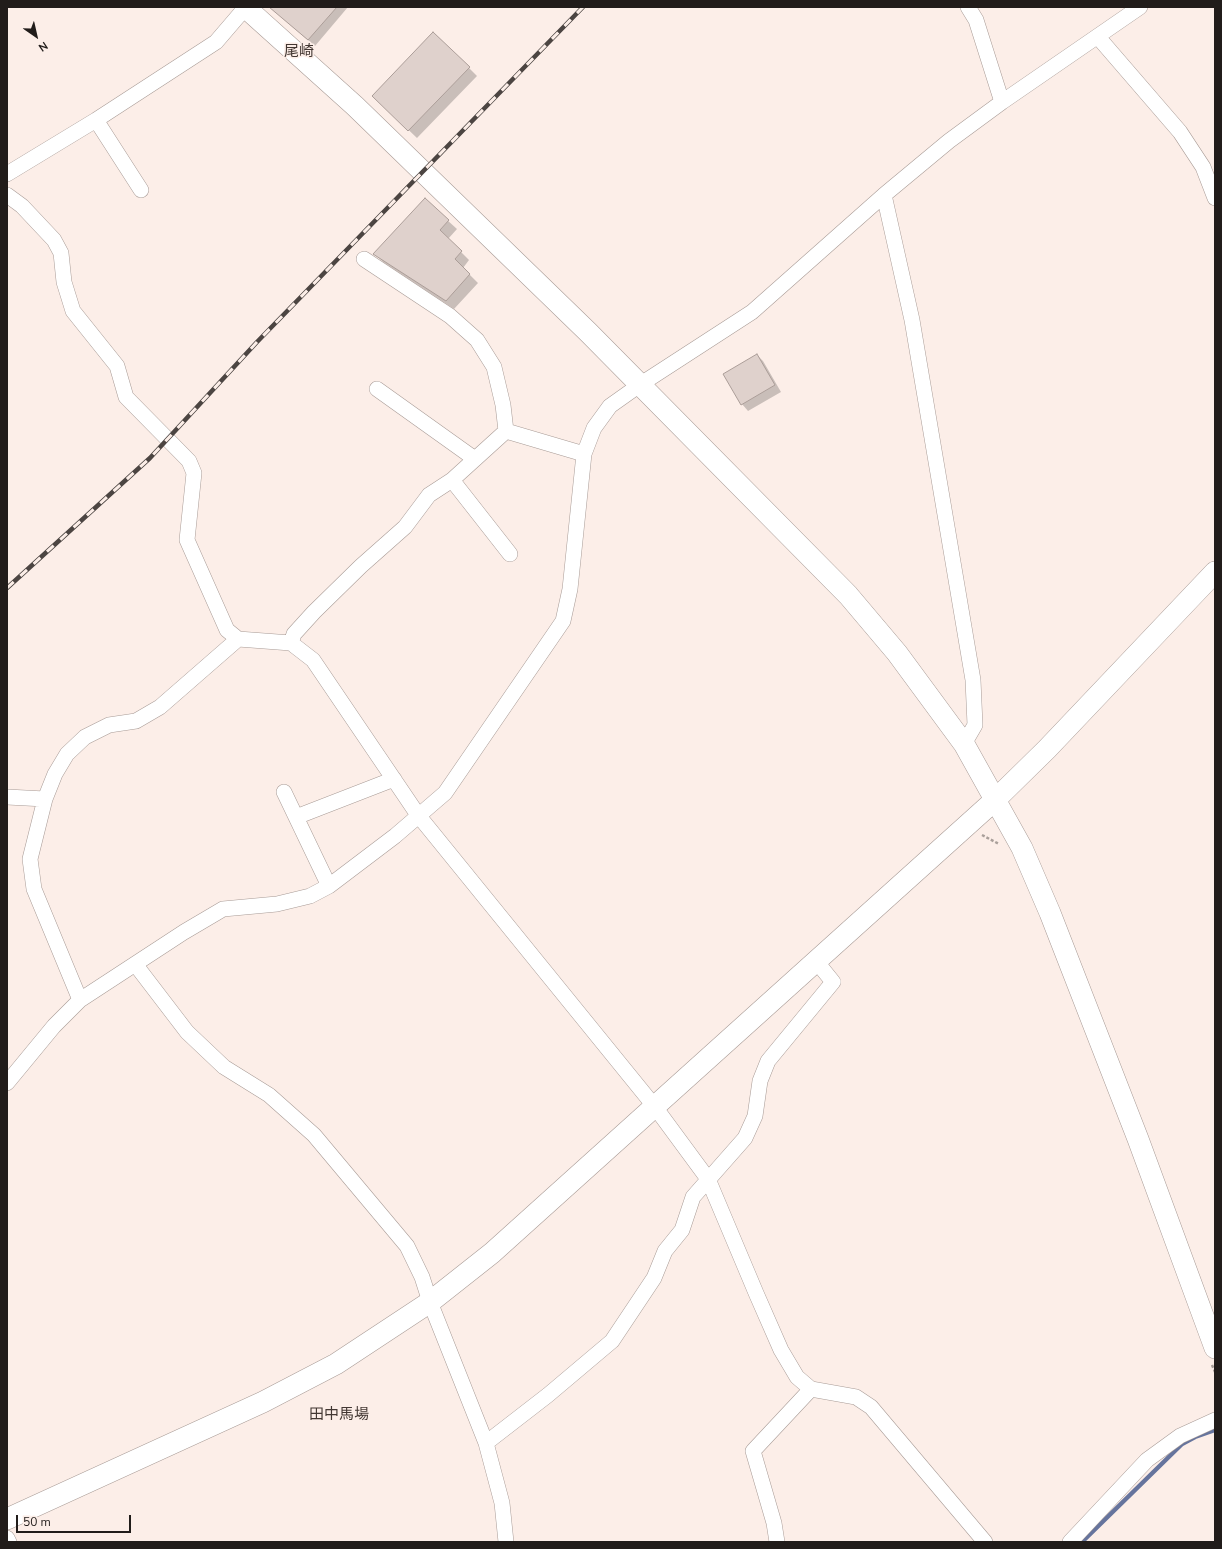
<!DOCTYPE html>
<html>
<head>
<meta charset="utf-8">
<style>
  body { margin:0 }
  #map { position:relative; width:1222px; height:1549px; overflow:hidden; background:#fceee8; font-family:"Nunito Sans",sans-serif }
  canvas { display:block }
  .frame { position:absolute; inset:0; border:8px solid #211c1a; pointer-events:none }
  .north { position:absolute; left:16px; top:16px; width:40px; height:40px; -webkit-text-stroke:3px #fceee8; paint-order:stroke; rotate:146deg; font-size:11px; font-weight:700; line-height:16px; text-align:center; color:#211c1a }
  .north::after { content:''; display:block; margin:auto; width:14px; height:18px; background:#211c1a; clip-path:polygon(50% 0,100% 100%,50% 72%,0 100%) }
  .scale { position:absolute; left:16px; top:1515px; width:115px; height:18px; box-sizing:border-box; border:2px solid #211c1a; border-top:0; padding-left:5px; font-size:12px; line-height:14px; white-space:nowrap; color:#211c1a; -webkit-text-stroke:3px #fceee8; paint-order:stroke }
</style>
</head>
<body>
<div id="map">
<canvas width="1222" height="1549"></canvas>
<div class="frame"></div>
<div class="north">N</div>
<div class="scale">50 m</div>
</div>
<script>
const g = document.querySelector('canvas').getContext('2d');
g.lineJoin = 'round';
function fillPath(path, color) {
  g.fillStyle = color;
  g.fill(path, 'evenodd');
}
function poly(rows) {
  const path = new Path2D();
  for (const r of rows) {
    path.moveTo(r[0], r[1]);
    for (let i = 2; i < r.length; i += 2) path.lineTo(r[i], r[i + 1]);
  }
  return path;
}
function trace(path, color, width, dash) {
  g.strokeStyle = color;
  g.lineWidth = width;
  g.lineCap = dash ? 'butt' : 'round';
  g.setLineDash(dash || []);
  g.stroke(path);
}
function drawText(font, color, halo, rows, align = 'center') {
  g.font = font + ' "Nunito Sans","Noto Sans JP",sans-serif';
  g.lineWidth = 3;
  g.setLineDash([]);
  g.textBaseline = 'middle';
  g.strokeStyle = halo;
  g.fillStyle = color;
  for (const [text, x, y, turn = 0] of rows) {
    g.save();
    g.translate(x, y);
    g.rotate((+turn || 0) * Math.PI / 180);
    g.textAlign = isNaN(turn) ? turn : align;
    if (halo) g.strokeText(text, 0, 0);
    g.fillText(text, 0, 0);
    g.restore();
  }
}
fillPath(poly([
  [279,7,348,7,315,46,281,17],
  [434,33,477,76,417,138,373,96],
  [425,200,457,229,448,239,469,260,463,268,478,283,454,309,383,262,375,254],
  [757,355,763,361,781,392,748,411,742,404]
]), '#0003');
trace(poly([
  [1082,1542,1182,1444,1195,1437,1215,1430]
]), '#66749d', 4.5);
const building = poly([
  [269,7,337,7,308,40,269,7],
  [433,32,470,67,408,131,372,96,433,32],
  [425,198,449,220,440,230,462,251,455,259,470,274,446,301,373,254,425,198],
  [757,354,775,385,741,405,723,374,757,354]
]);
fillPath(building, '#dfd1cc');
trace(building, '#ab9d98', 1);
const street = poly([
  [968,7,976,20,1002,102],
  [1098,37,1180,132,1203,167,1215,198],
  [96,120,141,190],
  [7,174,96,120,216,42,246,7],
  [7,195,22,206,54,240,61,253,64,282,73,311,117,366,126,397,189,461,194,473,187,540,227,630,238,639,291,643,313,660,418,815,655,1107,708,1179,756,1293,781,1350,797,1377,811,1389,856,1397,871,1407,985,1542],
  [884,195,912,320,973,680,975,725,964,744],
  [364,259,450,316,477,340,494,367,503,405,506,431],
  [377,389,475,459],
  [452,480,510,554],
  [291,643,294,634,314,612,361,566,405,527,429,495,452,480,506,431,584,454],
  [284,792,329,886],
  [7,797,45,799],
  [296,817,394,779],
  [135,964,187,1032,224,1067,269,1095,314,1135,407,1246,422,1277,430,1302,486,1443,502,1503,506,1542],
  [80,1000,34,889,30,859,45,799,55,774,67,754,85,737,109,725,136,721,160,707,238,639],
  [7,1083,54,1026,80,1000,184,932,223,909,277,904,310,896,329,886,395,836,445,793,563,621,570,589,584,454,594,428,610,406,641,384,752,312,884,195,949,141,1002,102,1140,7],
  [486,1443,548,1395,612,1341,654,1278,665,1251,682,1230,693,1197,745,1138,755,1116,760,1081,768,1061,833,982,816,961],
  [7,1538,9,1542],
  [777,1542,774,1523,753,1451,811,1389],
  [1070,1542,1147,1460,1180,1436,1215,1420]
]);
const secondary = poly([
  [245,7,355,106,588,332,848,595,897,653,964,744,1022,848,1050,913,1138,1139,1215,1348],
  [7,1519,263,1402,336,1364,430,1302,492,1253,995,800,1047,749,1215,572]
]);
trace(street, '#a89b96', 16);
trace(secondary, '#a89b96', 22);
trace(poly([
  [982,835,999,844],
  [1212,1365,1215,1372]
]), '#a99f9a', 2.5, [3, 2]);
trace(street, '#fff', 15);
trace(secondary, '#fff', 21);
const rail = poly([
  [7,588,150,458,257,342,583,7]
]);
trace(rail, '#4c4542', 4.5);
trace(rail, '#fceee8', 3, [9]);
drawText('15px', '#423732', '#fceee8', [
  ["尾崎",299,52],
  ["田中馬場",339,1415]
]);
</script>
</body>
</html>
